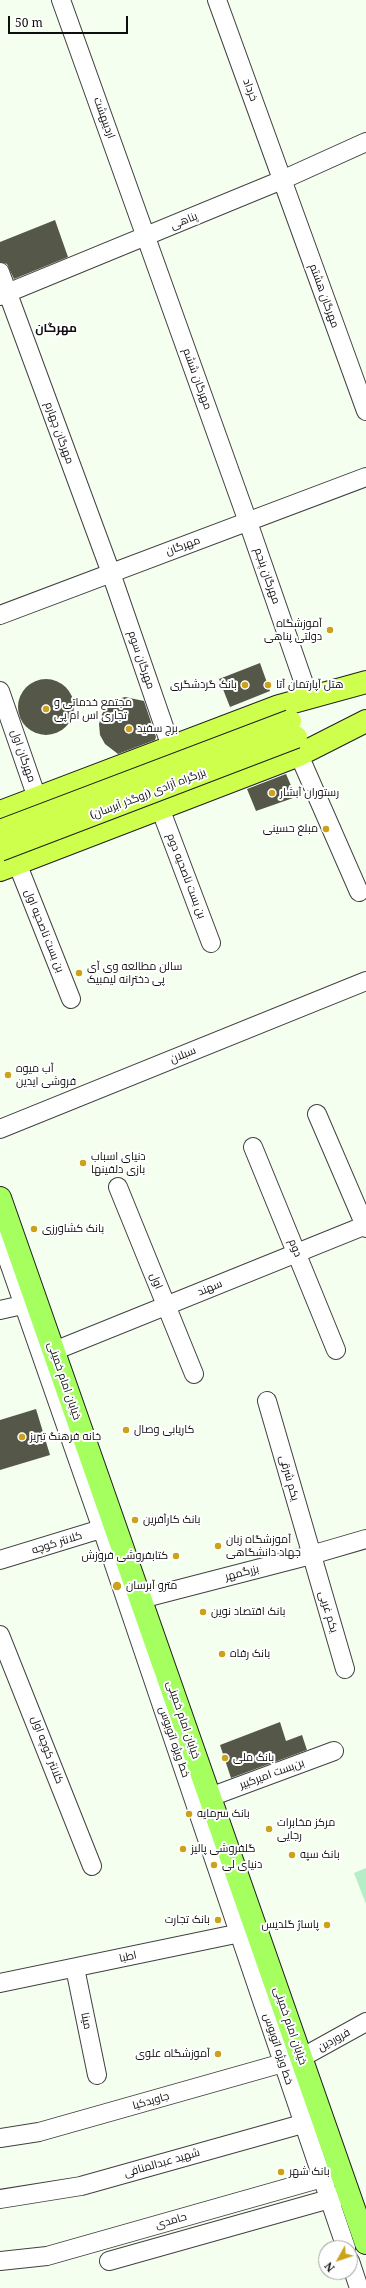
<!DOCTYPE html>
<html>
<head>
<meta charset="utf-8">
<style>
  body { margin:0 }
  #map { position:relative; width:366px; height:2288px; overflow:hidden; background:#f5ffef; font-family:"Noto Serif",serif }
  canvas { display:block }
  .north { position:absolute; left:318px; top:2240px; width:40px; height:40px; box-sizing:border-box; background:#fff; border:1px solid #9f9f9f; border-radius:50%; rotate:230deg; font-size:11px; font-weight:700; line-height:16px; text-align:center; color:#0e0e0e }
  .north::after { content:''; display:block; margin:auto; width:14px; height:18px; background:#cba219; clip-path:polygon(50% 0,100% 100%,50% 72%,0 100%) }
  .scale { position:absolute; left:8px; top:16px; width:120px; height:18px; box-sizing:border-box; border:2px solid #0e0e0e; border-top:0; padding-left:5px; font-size:12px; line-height:14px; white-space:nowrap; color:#0e0e0e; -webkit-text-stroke:3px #fff; paint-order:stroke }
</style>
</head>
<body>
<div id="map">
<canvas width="366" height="2288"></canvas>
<div class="north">N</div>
<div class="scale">50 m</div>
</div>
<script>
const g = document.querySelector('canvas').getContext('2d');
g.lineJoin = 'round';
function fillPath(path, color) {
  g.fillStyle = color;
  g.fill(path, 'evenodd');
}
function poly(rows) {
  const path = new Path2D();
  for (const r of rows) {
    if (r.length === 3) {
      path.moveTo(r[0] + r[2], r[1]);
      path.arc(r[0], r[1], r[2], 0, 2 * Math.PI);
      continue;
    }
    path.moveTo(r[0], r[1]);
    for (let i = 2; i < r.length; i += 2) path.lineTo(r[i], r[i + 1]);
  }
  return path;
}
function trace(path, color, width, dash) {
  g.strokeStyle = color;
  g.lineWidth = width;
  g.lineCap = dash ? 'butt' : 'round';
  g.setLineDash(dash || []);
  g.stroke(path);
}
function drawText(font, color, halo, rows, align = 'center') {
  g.font = font + ' "Noto Serif",Cairo,serif';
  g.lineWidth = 4;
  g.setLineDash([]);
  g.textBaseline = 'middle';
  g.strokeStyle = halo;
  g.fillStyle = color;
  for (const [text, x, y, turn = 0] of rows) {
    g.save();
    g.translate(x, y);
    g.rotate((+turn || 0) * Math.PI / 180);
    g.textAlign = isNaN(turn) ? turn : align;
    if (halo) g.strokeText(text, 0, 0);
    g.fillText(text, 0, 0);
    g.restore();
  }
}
fillPath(poly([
  [366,1868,366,1904,354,1873]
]), '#b5edc6');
fillPath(poly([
  [55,220,68,257,14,279,7,264,0,262,0,242],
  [260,663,270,691,230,707,219,679],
  [46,707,28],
  [125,697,144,701,156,737,155,740,118,754,105,744,100,735,99,724,102,714,107,706,115,700],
  [286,774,296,797,256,811,247,789],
  [36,1409,50,1455,0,1470,0,1420],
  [280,1722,286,1741,302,1735,307,1750,231,1778,220,1745]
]), '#555849');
const minor = poly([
  [61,0,248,522,309,698],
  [217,0,366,411],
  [0,272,111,573,171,747],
  [0,296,282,180,366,142],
  [0,615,366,477],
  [0,691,37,798],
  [299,755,359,892],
  [160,808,211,943],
  [17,863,71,999],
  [317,1114,366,1228],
  [0,1129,366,981],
  [253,1147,336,1350],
  [118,1187,194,1374],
  [0,1237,102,1529,346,2248],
  [0,1310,36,1302],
  [54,1351,366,1225],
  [267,1401,345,1669],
  [0,1560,114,1525],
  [141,1599,311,1555,366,1539],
  [0,1635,92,1866],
  [210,1797,334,1751],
  [75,1968,97,2075],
  [0,1983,250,1931],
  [0,2138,39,2132,283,2063,301,2058,366,2022],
  [0,2199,81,2186,313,2121],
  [0,2261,47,2256,333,2175],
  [109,2261,340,2196],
  [350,2261,359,2288]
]);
const major = poly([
  [0,1198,366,2243]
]);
const highway = poly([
  [0,812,279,706,366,682],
  [0,870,299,755,366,721]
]);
trace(minor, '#414141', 20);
trace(major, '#1f1f1f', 24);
trace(highway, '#1f1f1f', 24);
trace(minor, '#fff', 18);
trace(major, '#a4ff5f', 22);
trace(highway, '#cfff4d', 22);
const highwayBridge = poly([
  [0,831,290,721],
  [0,850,296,737]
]);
trace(highwayBridge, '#1f1f1f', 24, []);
trace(highwayBridge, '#cfff4d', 22);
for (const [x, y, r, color] of [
  [330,630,4,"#cba219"],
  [245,685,4,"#cba219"],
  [268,685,4,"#cba219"],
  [46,709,4,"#cba219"],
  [129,729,4,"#cba219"],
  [272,793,4,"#cba219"],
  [326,829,4,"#cba219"],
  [79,973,4,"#cba219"],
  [8,1075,4,"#cba219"],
  [83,1163,4,"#cba219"],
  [34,1229,4,"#cba219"],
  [126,1430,4,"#cba219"],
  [22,1437,4,"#cba219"],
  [135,1520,4,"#cba219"],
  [218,1546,4,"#cba219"],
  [176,1556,4,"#cba219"],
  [117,1586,5,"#cba219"],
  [203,1612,4,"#cba219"],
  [222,1654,4,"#cba219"],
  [225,1758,4,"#cba219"],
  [189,1814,4,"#cba219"],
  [269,1829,4,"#cba219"],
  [183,1849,4,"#cba219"],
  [292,1855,4,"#cba219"],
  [214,1865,4,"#cba219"],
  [218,1920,4,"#cba219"],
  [327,1925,4,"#cba219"],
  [218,2054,4,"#cba219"],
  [281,2172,4,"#cba219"]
]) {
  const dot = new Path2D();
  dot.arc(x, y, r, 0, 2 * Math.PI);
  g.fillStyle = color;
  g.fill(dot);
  trace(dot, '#fff', 1.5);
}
drawText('11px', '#0e0e0e', '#fff', [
  ["خرداد",250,90,70],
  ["اردیبهشت",104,118,70],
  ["پناهی",184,221,-22],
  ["مهرگان هشتم",324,296,70],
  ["مهرگان ششم",197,379,70],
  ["مهرگان چهارم",59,433,70],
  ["مهرگان",183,546,-20],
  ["مهرگان پنجم",267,576,71],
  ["مهرگان سوم",141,660,71],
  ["مهرگان اول",23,756,71],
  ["بزرگراه آزادی (روگذر آبرسان)",148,794,-21],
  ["بن بست ناصحیه دوم",186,876,69],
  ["بن بست ناصحیه اول",44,931,68],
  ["سبلان",183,1055,-22],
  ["دوم",295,1248,68],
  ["اول",156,1281,68],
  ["سهند",210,1288,-22],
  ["خیابان امام خمینی",64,1381,71],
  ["یکم شرقی",289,1478,74],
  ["کلانتر کوچه",57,1543,-17],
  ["بزرگمهر",242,1573,-14],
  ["یکم غربی",328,1612,73],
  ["خیابان امام خمینی",183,1720,71],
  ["خط ویژه اتوبوس",174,1742,71],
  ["کلانتر کوچه اول",47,1750,69],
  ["بن‌بست امیرکبیر",272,1774,-20],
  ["اطبا",128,1957,-12],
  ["مینا",86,2021,79],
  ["خیابان امام خمینی",290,2026,71],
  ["فروردین",334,2040,-29],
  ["خط ویژه اتوبوس",278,2049,72],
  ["جاویدکیا",151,2101,-16],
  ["شهید عبدالمنافی",162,2163,-16],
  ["حامدی",171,2221,-16]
]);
drawText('11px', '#0e0e0e', '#fff', [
  ["آموزشگاه",322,624,"right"],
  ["دولتی پناهی",322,637,"right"],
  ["بانک گردشگری",237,685,"right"],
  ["هتل آپارتمان آتا",276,685],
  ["مجتمع خدماتی و",54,703],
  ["تجاری اس ام پی",54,716],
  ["برج سفید",137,729],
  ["رستوران آبشار",280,793],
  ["مبلغ حسینی",318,829,"right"],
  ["سالن مطالعه وی آی",87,967],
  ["پی دخترانه لیمبیک",87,980],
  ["آب میوه",16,1069],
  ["فروشی ایدین",16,1082],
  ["دنیای اسباب",91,1157],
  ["بازی دلفینها",91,1170],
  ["بانک کشاورزی",42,1229],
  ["کاریابی وصال",134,1430],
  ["خانه فرهنگ تبریز",30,1437],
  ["بانک کارآفرین",143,1520],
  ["آموزشگاه زبان",226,1540],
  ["جهاد دانشگاهی",226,1553],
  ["کتابفروشی فروزش",168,1556,"right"],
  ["مترو آبرسان",126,1586],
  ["بانک اقتصاد نوین",211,1612],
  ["بانک رفاه",230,1654],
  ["بانک ملی",233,1758],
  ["بانک سرمایه",197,1814],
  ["مرکز مخابرات",277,1823],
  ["رجایی",277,1836],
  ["گلفروشی پالیز",191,1849],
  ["بانک سپه",300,1855],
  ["دنیای لی",222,1865],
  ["بانک تجارت",210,1920,"right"],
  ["پاساژ گلدیس",319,1925,"right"],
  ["آموزشگاه علوی",210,2054,"right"],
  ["بانک شهر",289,2172]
], 'left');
drawText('bold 12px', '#0e0e0e', '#fff', [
  ["مهرگان",56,329]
]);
</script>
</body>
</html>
